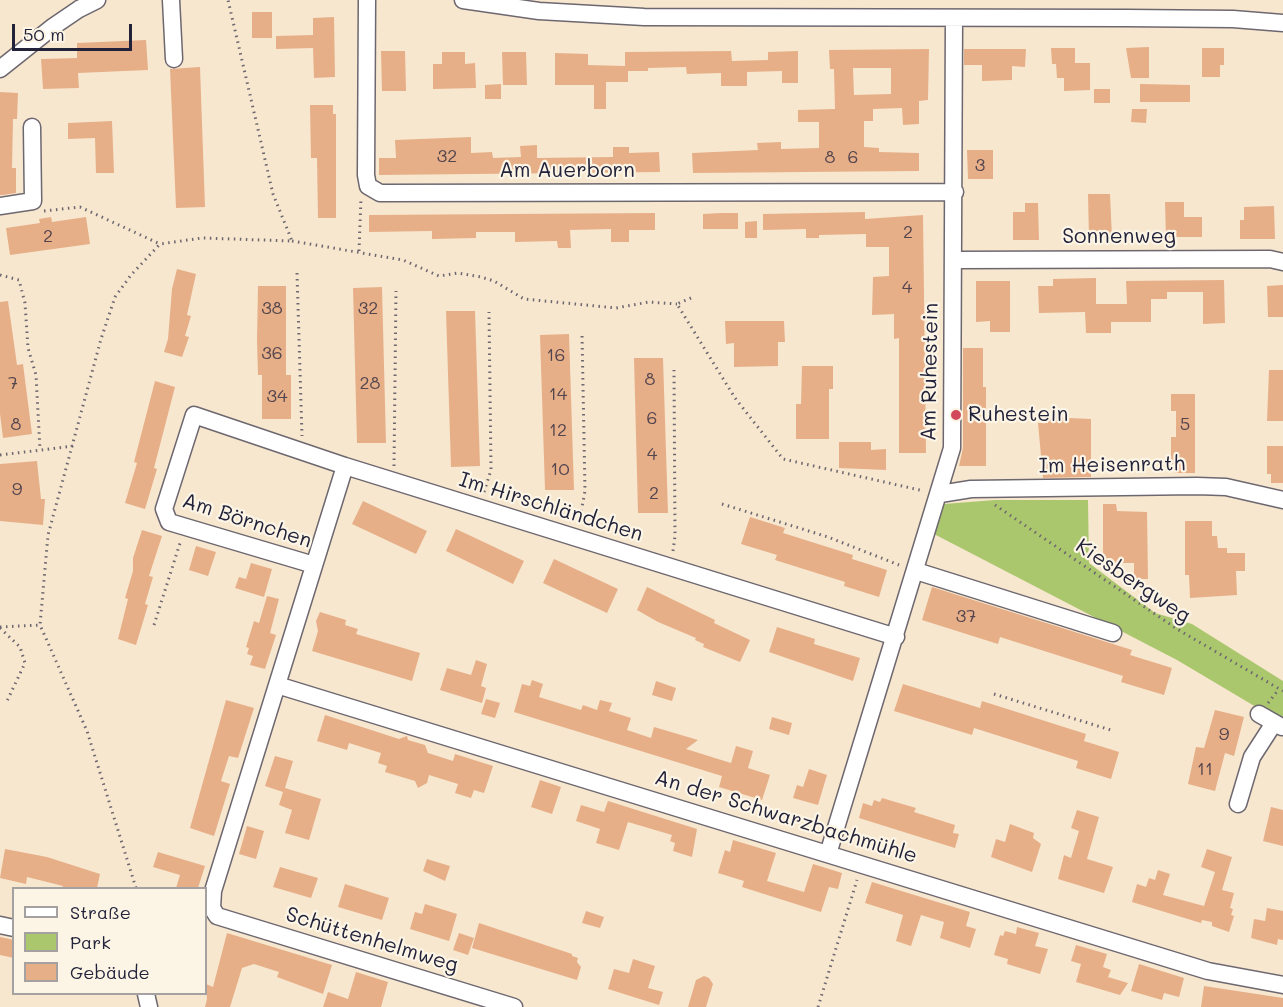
<!DOCTYPE html>
<html>
<head>
<meta charset="utf-8">
<style>
  body { margin:0 }
  #map { position:relative; width:1283px; height:1007px; overflow:hidden; background:#f7e7cf; font-family:Mali,sans-serif }
  canvas { display:block }
  .legend { position:absolute; left:12px; top:887px; width:195px; height:108px; box-sizing:border-box; background:#fcf5e5; border:2px solid #a5a1a1; margin:0; padding:8px 10px; list-style:none; font-size:18px; color:#22223b }
  .legend li { display:flex; align-items:center; gap:12px; height:30px }
  .legend b { width:30px; border:2px solid #a5a1a1 }
  .scale { position:absolute; left:12px; top:24px; width:120px; height:27px; box-sizing:border-box; border:3px solid #22223b; border-top:0; padding-left:8px; font-size:18px; line-height:21px; white-space:nowrap; color:#22223b; -webkit-text-stroke:4px #fcf5e5; paint-order:stroke }
</style>
</head>
<body>
<div id="map">
<canvas width="1283" height="1007"></canvas>
<ul class="legend">
<li><b style="height:8px;background:#fff"></b>Straße</li>
<li><b style="height:16px;background:#abc76d"></b>Park</li>
<li><b style="height:16px;background:#e7af88"></b>Gebäude</li>
</ul>
<div class="scale">50 m</div>
</div>
<script>
const g = document.querySelector('canvas').getContext('2d');
g.lineJoin = 'round';
function fillPath(path, color) {
  g.fillStyle = color;
  g.fill(path, 'evenodd');
}
function poly(rows) {
  const path = new Path2D();
  for (const r of rows) {
    path.moveTo(r[0], r[1]);
    for (let i = 2; i < r.length; i += 2) path.lineTo(r[i], r[i + 1]);
  }
  return path;
}
function trace(path, color, width, dash) {
  g.strokeStyle = color;
  g.lineWidth = width;
  g.lineCap = dash ? 'butt' : 'round';
  g.setLineDash(dash || []);
  g.stroke(path);
}
function drawText(font, color, halo, rows, align = 'center') {
  g.font = font + ' Mali,sans-serif';
  g.lineWidth = 4.5;
  g.setLineDash([]);
  g.textBaseline = 'middle';
  g.strokeStyle = halo;
  g.fillStyle = color;
  for (const [text, x, y, turn = 0] of rows) {
    g.save();
    g.translate(x, y);
    g.rotate((+turn || 0) * Math.PI / 180);
    g.textAlign = isNaN(turn) ? turn : align;
    if (halo) g.strokeText(text, 0, 0);
    g.fillText(text, 0, 0);
    g.restore();
  }
}
fillPath(poly([
  [995,500,1088,500,1089,563,1155,613,1192,624,1283,681,1283,723,1177,660,934,534,944,504]
]), '#abc76d');
fillPath(poly([
  [252,12,272,12,272,38,252,38],
  [334,17,335,77,314,78,313,48,276,49,276,36,313,35,313,18],
  [146,40,148,70,78,73,79,88,43,89,41,59,77,58,77,43],
  [1149,47,1149,78,1131,78,1126,48],
  [1051,48,1075,48,1075,63,1090,63,1090,90,1064,91,1064,78,1057,78,1056,64,1052,64],
  [1202,48,1224,48,1224,65,1220,65,1220,77,1202,77],
  [929,49,928,100,919,101,919,124,903,125,902,108,873,109,873,121,864,121,864,147,879,148,879,152,919,153,919,171,693,173,692,153,758,150,757,143,781,142,781,149,819,148,819,122,798,122,798,110,835,109,834,69,830,69,829,50],
  [853,68,891,68,891,94,854,95],
  [964,49,1026,49,1025,67,1012,66,1012,80,982,81,982,65,964,65],
  [381,51,405,51,406,91,382,91],
  [731,51,732,61,768,60,768,52,798,51,798,83,782,83,782,71,747,72,747,86,721,86,721,73,687,74,686,67,648,68,648,71,628,71,628,82,606,82,606,109,594,109,594,85,555,85,555,53,588,54,588,65,625,66,625,52],
  [442,52,465,52,465,64,475,63,476,88,433,89,433,64,442,64],
  [502,52,526,52,527,85,503,85],
  [200,67,205,207,176,208,170,69],
  [501,84,501,99,485,99,485,85],
  [1140,84,1190,85,1190,102,1140,102],
  [1094,89,1110,89,1110,103,1094,103],
  [0,92,18,93,17,119,13,119,12,168,16,168,16,193,3,195,0,195],
  [310,105,333,105,333,114,336,114,336,218,318,218,317,158,311,158],
  [1132,109,1147,109,1146,123,1131,122],
  [112,121,114,173,96,173,95,138,68,139,68,123],
  [471,137,471,153,492,152,493,158,521,157,520,146,537,145,537,158,613,157,613,147,629,147,629,153,659,152,660,172,379,175,379,158,396,158,395,140],
  [967,150,993,150,993,179,968,179],
  [1088,194,1110,194,1112,238,1089,238],
  [1165,202,1184,202,1184,217,1202,217,1202,237,1166,237],
  [1025,203,1038,203,1039,240,1013,240,1013,212,1025,212],
  [1274,206,1275,239,1240,239,1240,220,1244,220,1244,207],
  [865,212,865,219,923,215,926,453,899,453,899,338,894,339,894,314,872,315,873,277,889,276,889,247,866,247,866,234,819,235,819,238,806,238,806,229,763,230,763,214],
  [655,213,655,230,629,230,629,242,611,242,611,229,570,230,571,248,558,248,557,241,515,242,515,232,476,232,476,238,432,239,432,231,369,232,369,215],
  [721,213,738,213,738,229,703,229,703,214],
  [51,217,52,222,86,217,90,244,10,255,6,228,40,223,39,219],
  [757,221,757,238,745,238,745,222],
  [177,269,196,274,187,315,191,316,185,336,189,337,182,357,164,352,168,339,172,289],
  [1096,278,1096,304,1127,304,1126,281,1224,280,1225,323,1203,324,1203,292,1167,292,1167,299,1151,299,1151,322,1111,322,1111,333,1086,333,1085,312,1039,313,1038,286,1053,286,1053,279],
  [976,281,1010,281,1010,332,990,332,990,321,976,322],
  [1283,285,1283,317,1268,317,1267,286],
  [258,286,286,286,286,375,291,375,291,419,262,419,262,375,258,375,257,340],
  [382,287,386,443,357,443,353,288],
  [8,301,17,365,23,364,32,434,3,438,0,414,0,302],
  [446,311,475,311,480,466,451,467],
  [725,321,784,321,785,342,778,342,778,366,734,367,734,343,726,344],
  [569,334,574,490,545,490,540,335],
  [963,348,983,348,983,387,986,387,986,466,959,466,963,448],
  [634,358,663,358,668,513,638,513],
  [802,366,833,366,833,389,829,389,829,439,796,439,796,404,801,404],
  [1269,370,1283,370,1283,421,1267,421],
  [155,381,175,387,154,468,157,469,145,509,125,503,137,463,134,462],
  [1171,394,1195,394,1195,473,1175,473,1175,464,1171,464,1171,437,1176,437,1176,411,1171,411],
  [1048,417,1091,419,1091,477,1043,478,1038,423,1048,423],
  [839,442,871,442,871,450,886,449,886,470,839,468],
  [1267,446,1283,446,1283,483,1271,483,1271,474,1267,474],
  [37,461,41,499,45,499,43,525,0,521,0,464],
  [363,501,427,531,416,554,352,524],
  [1103,504,1116,504,1117,511,1147,512,1148,579,1134,579,1134,563,1103,563],
  [750,517,785,528,783,533,853,555,852,559,887,570,879,597,844,586,845,582,775,560,777,555,741,544],
  [1185,521,1212,521,1212,536,1217,536,1218,548,1227,548,1227,553,1245,553,1245,571,1236,571,1237,595,1190,598,1189,575,1185,575],
  [456,529,524,561,513,584,446,551],
  [142,530,162,536,149,576,153,577,145,604,148,605,136,645,118,639,128,599,125,598,133,571,133,558],
  [196,546,216,552,208,576,189,570],
  [554,559,618,589,607,613,543,583],
  [251,563,272,569,264,597,235,588,239,577,246,579],
  [647,587,715,620,714,623,750,640,740,662,703,647,704,644,695,640,696,638,658,622,637,610],
  [932,587,1132,650,1130,655,1172,668,1164,695,1121,682,1123,676,1000,637,998,644,922,620],
  [267,596,279,599,270,633,276,635,265,669,250,665,253,656,247,654,249,648,246,647,254,621,259,623],
  [320,612,346,620,345,625,358,629,356,634,420,653,412,681,312,651,318,631,316,621],
  [777,627,815,639,814,644,860,658,853,681,769,652],
  [476,660,487,664,481,686,486,688,482,703,440,690,447,668,471,675],
  [532,680,543,684,539,697,581,710,583,705,597,710,600,700,612,703,609,711,631,718,627,730,651,738,654,727,698,740,686,749,731,763,736,746,753,751,748,768,770,775,762,800,719,787,722,776,514,712,522,684,530,686],
  [656,681,676,688,672,701,652,695],
  [903,684,980,708,982,701,1086,734,1084,741,1119,752,1111,779,1076,768,1078,761,1034,747,974,728,972,735,894,711],
  [486,699,500,703,495,718,481,714],
  [226,700,254,708,238,758,229,756,221,781,230,784,214,836,190,828],
  [1215,710,1244,717,1234,756,1225,753,1215,791,1188,784,1196,747,1204,748],
  [325,715,399,739,407,736,408,740,425,745,428,753,453,761,455,754,493,766,484,793,474,790,471,798,455,793,458,784,429,775,427,783,418,788,415,781,385,772,387,766,378,763,381,753,349,743,347,750,317,741],
  [772,717,792,723,789,735,769,729],
  [275,756,293,761,285,788,321,799,309,840,285,833,292,810,279,805,283,792,265,786],
  [809,769,827,775,818,805,793,798,797,785,803,787],
  [540,780,561,787,552,814,531,807],
  [882,798,916,808,914,812,955,825,953,833,959,834,955,848,859,818,863,803,872,806,874,800,880,802],
  [608,801,697,829,692,857,673,851,675,843,670,841,672,835,628,822,619,850,596,843,600,829,576,821,581,805,604,812],
  [1271,807,1283,810,1283,846,1263,841],
  [1077,810,1099,817,1087,859,1113,867,1104,893,1058,879,1064,855,1071,858,1079,831,1071,828],
  [1010,824,1034,833,1033,838,1041,844,1032,872,991,857,996,839,1005,842],
  [247,826,264,831,256,859,239,854],
  [733,840,776,853,767,881,804,892,813,864,842,873,838,889,829,887,821,912,742,887,744,881,718,873,725,850,730,852],
  [5,849,47,857,100,874,97,888,62,888,63,886,27,877,26,884,0,878],
  [1207,849,1232,857,1222,890,1234,893,1230,908,1233,909,1231,915,1234,916,1229,932,1212,926,1212,922,1202,920,1201,923,1132,902,1137,884,1146,887,1149,878,1155,880,1158,870,1170,874,1163,895,1204,906,1215,872,1201,867],
  [158,852,205,866,198,888,176,888,180,875,153,867],
  [427,859,450,866,445,881,423,871],
  [280,867,318,878,311,898,273,887],
  [872,882,970,912,966,926,976,929,970,948,940,938,944,922,921,915,911,946,896,941,903,915,865,903],
  [345,884,389,898,382,920,338,907],
  [425,904,457,914,449,941,410,929,415,912,422,914],
  [1267,908,1283,911,1283,940,1278,939,1277,945,1251,938,1254,919,1265,921],
  [586,911,604,917,600,928,582,923],
  [479,923,572,954,572,956,578,958,577,962,581,967,577,980,472,948],
  [1017,927,1039,933,1035,946,1048,949,1040,974,1007,964,1008,959,994,955,1000,935,1003,936,1005,931,1016,934],
  [227,933,332,965,323,994,277,977,279,972,254,964,242,968,230,1007,205,1007,207,999,206,984,213,987],
  [459,933,474,938,468,955,453,950],
  [0,937,14,940,14,958,0,955],
  [1076,945,1107,954,1103,967,1111,970,1108,977,1128,983,1120,995,1076,982,1081,964,1071,961],
  [633,959,655,966,648,988,663,992,659,1005,608,989,614,969,629,973],
  [1139,964,1184,978,1179,997,1164,993,1162,1000,1131,991],
  [356,972,388,982,381,1007,323,1007,328,992,348,999],
  [704,976,709,978,713,984,706,1007,688,1007,696,980],
  [1204,986,1283,998,1283,1007,1201,1007]
]), '#e7af88');
const minor = poly([
  [171,0,174,59],
  [367,0,366,175,368,186,380,193,955,192],
  [463,0,539,11,644,17,1126,18,1233,19,1283,23],
  [0,69,54,26,79,9,97,0],
  [0,206,33,201,32,127],
  [955,260,1270,259,1283,262],
  [345,466,213,891,212,908,217,916,514,1007],
  [940,494,971,489,1197,486,1226,487,1283,500],
  [314,565,169,522,164,509,194,415,345,466,896,637],
  [916,571,1113,633],
  [277,685,1208,971,1283,985],
  [1259,714,1282,727],
  [1238,804,1252,757,1274,723],
  [828,854,952,448,954,18],
  [0,925,14,928],
  [146,994,149,1007]
]);
trace(minor, '#6d676f', 19);
trace(poly([
  [44,211,80,207,160,244],
  [292,241,403,260,439,276,458,273,481,277,494,281,524,299,616,308,649,302,677,304],
  [359,251,361,198],
  [297,273,302,436],
  [0,275,19,280,25,303,28,348,36,375,40,450],
  [691,298,677,304,735,398,783,459,924,491],
  [0,455,74,446],
  [394,466,396,291],
  [484,492,491,470,489,312],
  [722,504,828,537,899,565],
  [995,505,1177,629,1283,691],
  [579,523,585,491,582,333],
  [673,551,675,536,674,370],
  [154,625,181,540],
  [0,627,40,625],
  [0,628,20,647,25,663,7,701],
  [994,694,1114,731],
  [1268,703,1279,689],
  [136,888,87,731,40,625,48,535,101,339,115,297,131,275,160,244,202,238,292,241,273,194,228,0],
  [818,1007,857,880]
]), '#6d676f', 3, [1.5, 4.5]);
trace(minor, '#fff', 16);
for (const [x, y, r, color] of [
  [956,415,6,"#d1495b"]
]) {
  const dot = new Path2D();
  dot.arc(x, y, r, 0, 2 * Math.PI);
  g.fillStyle = color;
  g.fill(dot);
  trace(dot, '#fcf5e5', 2);
}
drawText('18px', '#53454e', null, [
  ["32",447,156],
  ["8",830,157],
  ["6",853,157],
  ["3",980,165],
  ["2",908,232],
  ["2",48,236],
  ["4",907,287],
  ["38",272,308],
  ["32",368,308],
  ["36",272,353],
  ["16",556,355],
  ["8",650,379],
  ["7",13,383],
  ["28",370,383],
  ["14",558,394],
  ["34",277,396],
  ["6",652,418],
  ["8",16,424],
  ["5",1185,424],
  ["12",558,430],
  ["4",652,454],
  ["10",560,469],
  ["9",17,489],
  ["2",654,493],
  ["37",966,616],
  ["9",1224,734],
  ["11",1205,769]
]);
drawText('21px', '#22223b', '#fcf5e5', [
  ["Am Auerborn",567,171],
  ["Sonnenweg",1119,237],
  ["Am Ruhestein",930,372,-89],
  ["Im Heisenrath",1112,465,-1],
  ["Im Hirschländchen",551,507,17],
  ["Am Börnchen",247,521,18],
  ["Kiesbergweg",1133,581,34],
  ["An der Schwarzbachmühle",786,817,17],
  ["Schüttenhelmweg",372,940,17]
]);
drawText('21px', '#22223b', '#fcf5e5', [
  ["Ruhestein",968,415]
], 'left');
</script>
</body>
</html>
